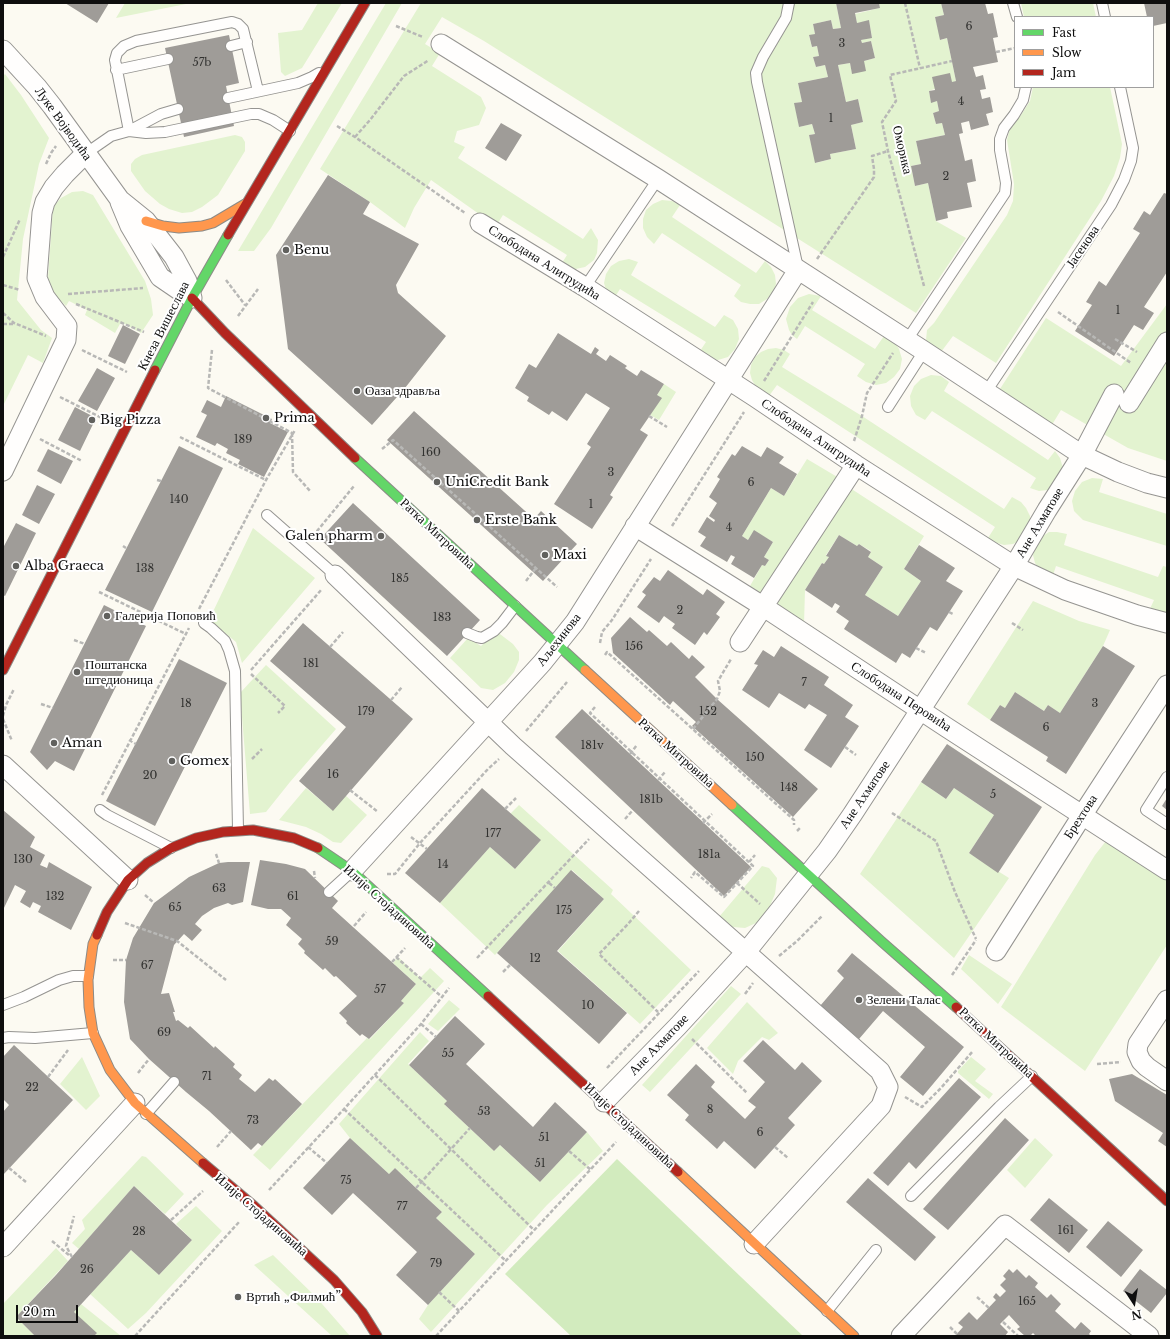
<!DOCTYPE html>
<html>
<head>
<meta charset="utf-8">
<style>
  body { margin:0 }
  #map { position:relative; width:1170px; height:1339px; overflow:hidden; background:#fcfaf2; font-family:"Libre Baskerville",serif }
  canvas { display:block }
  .frame { position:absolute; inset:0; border:4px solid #0e0e0e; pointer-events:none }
  .legend { position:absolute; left:1014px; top:16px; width:140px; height:72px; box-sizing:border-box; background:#fff; border:1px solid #9f9f9f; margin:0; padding:5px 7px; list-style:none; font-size:12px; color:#0e0e0e }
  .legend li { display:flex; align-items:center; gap:8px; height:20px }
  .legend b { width:20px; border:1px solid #9f9f9f }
  .north { position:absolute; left:1114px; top:1283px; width:40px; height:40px; -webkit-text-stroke:3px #fff; paint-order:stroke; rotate:168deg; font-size:11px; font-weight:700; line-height:16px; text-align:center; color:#0e0e0e }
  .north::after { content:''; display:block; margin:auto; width:14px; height:18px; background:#0e0e0e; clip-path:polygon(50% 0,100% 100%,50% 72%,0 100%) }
  .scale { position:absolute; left:16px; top:1305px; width:62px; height:18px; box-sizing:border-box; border:2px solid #0e0e0e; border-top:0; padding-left:5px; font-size:12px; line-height:14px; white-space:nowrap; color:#0e0e0e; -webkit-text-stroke:3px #fff; paint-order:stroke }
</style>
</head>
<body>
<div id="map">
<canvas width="1170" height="1339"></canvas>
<div class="frame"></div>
<ul class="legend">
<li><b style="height:5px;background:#63d668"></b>Fast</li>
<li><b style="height:5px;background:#ff974d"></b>Slow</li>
<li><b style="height:5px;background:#b3261e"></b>Jam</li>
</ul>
<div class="north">N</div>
<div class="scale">20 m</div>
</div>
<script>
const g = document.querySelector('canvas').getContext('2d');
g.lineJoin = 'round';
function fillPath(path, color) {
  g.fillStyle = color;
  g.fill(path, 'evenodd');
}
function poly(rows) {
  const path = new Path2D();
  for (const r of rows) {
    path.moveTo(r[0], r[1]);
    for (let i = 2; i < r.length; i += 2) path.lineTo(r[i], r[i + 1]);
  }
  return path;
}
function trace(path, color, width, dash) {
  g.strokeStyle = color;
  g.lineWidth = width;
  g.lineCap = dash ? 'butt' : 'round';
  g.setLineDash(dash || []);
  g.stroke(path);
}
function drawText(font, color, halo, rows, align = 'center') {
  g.font = font + ' "Libre Baskerville",serif';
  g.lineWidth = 4;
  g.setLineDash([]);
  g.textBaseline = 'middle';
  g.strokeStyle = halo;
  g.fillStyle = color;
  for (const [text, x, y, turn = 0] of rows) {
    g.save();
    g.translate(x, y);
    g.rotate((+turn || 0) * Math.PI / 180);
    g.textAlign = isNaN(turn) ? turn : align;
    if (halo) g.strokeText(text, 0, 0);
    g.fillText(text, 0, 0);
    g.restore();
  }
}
fillPath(poly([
  [125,3,191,3,116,18],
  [318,3,342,3,302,68,285,76,281,72,278,33,302,30],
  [386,3,402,3,271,228,254,251,238,251],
  [421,3,836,3,841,28,833,29,831,20,813,24,815,34,809,36,812,47,817,46,819,56,813,57,816,67,825,65,828,77,798,83,802,102,795,103,799,127,812,124,815,134,809,135,816,163,831,159,830,154,856,149,851,125,863,122,858,99,846,102,838,65,850,63,852,73,864,61,875,58,871,41,862,43,861,40,872,37,869,21,857,23,855,14,880,8,879,3,941,3,944,15,935,17,941,40,947,38,956,81,929,91,931,102,937,101,939,111,933,113,936,124,942,123,945,135,916,141,921,164,911,166,915,186,928,183,936,221,966,238,916,313,484,41,442,17,425,44,440,53,432,66,481,97,486,108,479,125,457,131,454,142,465,147,458,158,583,239,591,228,598,240,597,253,594,260,585,267,571,270,560,266,567,255,503,215,496,226,431,180,414,208,405,228,370,202,320,169],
  [1021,3,1093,3,1096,17,1024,17],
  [5,74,21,95,49,138,39,164,23,239,17,300,41,330,52,338,43,363,28,355,3,406,3,76],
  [1033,87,1110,87,1122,144,1120,158,1114,176,1101,201,996,363,953,336,941,352,930,345,926,340,927,330,934,323,1007,215,1013,201,1014,184,1007,140,1010,128,1021,115,1030,101],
  [235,135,242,137,245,142,245,151,218,195,202,207,192,212,182,213,169,209,160,204,145,191,131,171,131,164,135,159,142,155],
  [83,191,93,195,145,281,151,299,153,315,141,333,121,322,115,333,85,315,87,310,69,301,66,306,55,295,48,278,53,207,61,198,72,192],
  [662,200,672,201,680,205,672,217,756,273,765,261,771,267,775,275,776,284,773,292,767,299,759,304,750,304,741,302,734,296,741,285,662,233,654,244,647,237,643,228,643,219,646,210,653,204],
  [629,259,638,262,631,275,715,327,724,315,733,320,738,329,739,339,735,349,728,357,718,360,708,359,698,354,706,342,620,289,613,300,607,293,604,283,606,274,611,266,619,261],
  [809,294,821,296,812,310,875,349,884,336,893,340,899,349,902,359,900,369,894,377,886,383,876,385,866,382,857,376,865,364,805,326,797,339,792,335,789,330,786,319,790,307,798,298],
  [1167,304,1167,461,1128,448,1061,410,1050,428,998,392,1046,318,1121,366],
  [776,348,784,350,790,354,782,367,862,416,1004,509,1012,497,1021,502,1026,508,1030,516,1030,525,1021,540,1013,544,1004,545,997,543,988,538,995,527,777,385,769,396,756,387,752,380,750,373,751,365,755,357,761,352,768,349],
  [931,375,941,376,949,382,944,391,1048,460,1055,451,1060,458,1063,468,1056,485,1048,490,1039,491,1030,488,1036,478,932,411,925,420,916,415,911,406,910,396,914,386,921,379],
  [664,384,676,392,659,420,650,415,657,395],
  [807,459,839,478,764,595,750,586,762,565,765,566,769,560,764,557,773,542,754,531,748,540,742,536,771,488,784,496],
  [1092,478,1103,479,1099,492,1167,514,1167,546,1083,520,1074,511,1072,501,1075,491,1082,482],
  [850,488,924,536,904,569,921,581,898,616,865,595,883,567,868,557,871,551,859,544,857,546,839,535,826,555,829,557,824,564,822,563,805,590,804,624,773,604],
  [253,528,315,578,242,663,236,642,209,620],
  [1049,532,1057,532,1067,534,1064,545,1158,577,1163,566,1167,567,1167,613,1149,611,1154,600,1056,566,1052,578,1039,569,1035,563,1033,555,1034,548,1043,536],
  [1033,601,1079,621,1110,630,1103,646,1060,713,1048,705,1044,711,1015,692,1005,708,1000,705,990,720,967,704],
  [496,631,513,644,519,652,519,660,514,672,505,683,493,690,481,688,450,658,468,638,481,646],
  [266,665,336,729,290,782,266,812,250,814,240,693],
  [921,782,946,799,954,788,994,815,969,853,1009,878,954,958,860,874],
  [306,788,332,810,345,795,367,815,341,843,333,842,321,834,306,827,279,820],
  [519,805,613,890,611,894,691,970,640,1024,558,951,604,899,572,870,495,955,440,903,490,847,515,869,540,841,510,814],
  [1106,841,1167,881,1167,945,1085,1071,1001,1007,1095,855],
  [762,866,769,868,777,878,775,894,767,913,756,923,745,928,733,927,726,924,719,917],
  [969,955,1012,984,998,1004,961,969],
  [398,957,420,978,430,968,444,981,270,1170,253,1155,367,1038,370,1039,404,1003,401,1001,416,984,393,963],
  [731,986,741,994,650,1092,642,1085],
  [449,1000,460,1009,438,1031,428,1024],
  [747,1002,778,1033,769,1040,762,1037,738,1061,733,1074,707,1048],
  [420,1032,429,1041,408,1064,447,1101,445,1105,494,1151,500,1145,540,1182,587,1132,603,1151,547,1205,431,1332,419,1319,428,1305,475,1254,436,1218,442,1212,395,1168,389,1174,350,1138,339,1124],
  [82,1057,100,1096,86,1110,60,1084],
  [971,1057,986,1069,975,1081,993,1094,989,1099,958,1073,958,1071],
  [1035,1138,1053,1155,1025,1188,1007,1170],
  [142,1156,146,1157,184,1194,165,1214,134,1186,79,1249,72,1243,85,1229,82,1220],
  [196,1206,222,1231,146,1313,128,1329,90,1294,131,1250,159,1275,192,1240,176,1224],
  [56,1248,68,1261,16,1317,35,1336,3,1336,3,1304],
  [273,1255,316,1297,350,1336,332,1336,254,1265],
  [81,1304,121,1336,94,1336,96,1334,74,1312]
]), '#e3f3d0');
fillPath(poly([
  [617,1159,803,1336,571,1336,505,1274]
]), '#d2ebbe');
fillPath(poly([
  [65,3,109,3,97,23],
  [836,3,879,3,880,8,855,13,857,23,869,20,872,38,861,40,862,43,871,41,875,58,864,61,866,71,852,74,850,63,838,65,846,102,858,99,863,122,851,125,856,149,830,154,831,159,815,163,809,135,815,134,812,124,799,127,794,103,802,102,798,83,828,77,825,65,816,67,813,57,819,56,817,46,812,47,809,35,815,34,813,24,831,20,833,29,841,28],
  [941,3,985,3,988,14,993,13,998,37,993,38,998,62,973,67,976,77,983,75,986,89,980,90,982,99,990,97,993,112,986,114,989,125,971,130,969,121,961,123,963,133,959,134,965,161,972,159,976,181,967,183,972,207,947,212,948,218,936,221,928,183,915,186,911,166,921,164,916,141,945,135,942,123,936,124,933,113,939,111,937,101,931,103,929,91,935,90,932,77,950,73,952,82,956,81,947,38,940,40,935,17,944,15],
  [1144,3,1167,3,1167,23,1153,26,1153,17,1147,17],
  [229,35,239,83,226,86,234,126,184,137,165,48],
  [501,123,522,135,506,161,485,148],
  [328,175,370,202,363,214,419,244,396,285,398,293,446,336,405,388,372,425,288,349,276,255],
  [1164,193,1167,194,1167,272,1144,307,1154,313,1143,330,1134,325,1114,356,1075,331,1092,305,1086,302,1099,281,1106,286,1140,233,1133,229,1144,211,1150,215],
  [123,325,140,334,125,364,108,356],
  [558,333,591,354,595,347,599,350,596,354,606,361,610,355,627,366,625,368,637,376,641,370,664,384,657,395,662,398,640,430,648,435,610,495,613,497,592,529,554,504,591,447,587,444,610,408,586,393,567,421,552,411,549,415,527,401,529,397,515,388,529,364,536,368],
  [97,368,115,378,97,411,78,401],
  [226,396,272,419,270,423,288,432,264,477,238,464,240,460,226,453,228,449,217,443,215,446,196,437,207,415,201,412,207,400,221,407],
  [75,407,96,418,80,451,58,440],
  [414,411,534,519,541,511,577,544,543,581,387,440],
  [179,446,223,468,152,612,105,590],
  [742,446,761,457,767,447,784,457,779,463,797,474,784,496,771,488,742,536,748,540,754,530,773,542,764,557,769,560,765,566,762,565,754,578,731,564,735,557,731,555,727,562,700,546,706,537,698,532,707,517,714,522,715,520,709,516,717,503,709,497,720,479,717,477,732,454,735,456],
  [48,449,73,461,61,484,37,471],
  [37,485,55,494,39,524,22,515],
  [353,503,480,620,447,656,320,539],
  [16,523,36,533,5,596,3,595,3,548],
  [839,535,857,546,859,544,871,552,868,557,883,567,865,595,898,616,921,581,904,569,919,545,955,568,946,581,963,591,937,631,930,627,910,658,902,653,896,663,844,629,849,621,836,612,840,606,835,603,832,608,805,590,822,563,824,564,829,557,826,556],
  [668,570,703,595,707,589,725,602,716,614,720,617,707,635,704,632,695,645,672,628,675,624,664,616,659,623,637,607,646,595,642,592,654,577,660,581],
  [104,605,146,626,74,771,55,761,47,770,30,752],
  [630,617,647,632,649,630,667,646,671,642,689,659,692,655,705,667,695,677,717,699,818,789,793,817,692,726,696,722,673,701,670,705,613,653,611,638],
  [303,623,413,719,333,811,299,781,346,727,270,661],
  [781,646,829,677,824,685,853,705,845,717,859,726,831,768,804,750,827,715,809,704,805,709,779,693,769,708,742,690,758,665,754,664,763,650,774,657],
  [1103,646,1135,666,1066,774,1046,761,1048,757,990,720,1000,705,1005,708,1015,692,1044,711,1048,705,1060,713],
  [179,659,227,683,155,826,106,801],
  [582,709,751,867,724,896,555,737],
  [947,744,1042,807,998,873,969,853,994,815,954,788,946,799,921,782],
  [482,788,541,840,515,869,490,847,440,903,405,873],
  [1167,798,1167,810,1162,806],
  [3,810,35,837,30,847,45,855,40,865,47,868,49,862,92,887,71,930,38,912,41,906,33,902,30,908,20,902,26,891,15,885,3,910],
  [260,860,286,864,305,869,338,901,332,908,416,984,401,1001,404,1003,369,1039,362,1034,360,1036,346,1023,347,1021,339,1013,357,996,336,976,334,977,325,968,323,970,304,953,305,951,298,944,302,939,286,925,291,918,281,909,268,909,251,905],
  [228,862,250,862,243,902,232,905,228,903,214,908,202,916,195,924,202,930,192,941,184,934,174,945,161,994,169,993,175,1012,173,1012,176,1021,178,1020,188,1028,190,1026,214,1048,215,1046,235,1064,233,1067,242,1075,239,1079,255,1092,269,1078,273,1081,275,1079,302,1104,262,1146,258,1143,251,1150,209,1111,186,1092,149,1059,130,1039,124,1002,126,960,133,938,154,903,189,877,219,863],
  [571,870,604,899,557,951,627,1013,599,1044,497,953],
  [852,953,964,1047,923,1096,900,1077,925,1047,883,1011,859,1039,820,1006,844,978,837,971],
  [455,1016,485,1044,466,1064,533,1127,555,1102,587,1132,540,1182,500,1145,494,1151,444,1104,447,1101,409,1065],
  [763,1040,795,1070,802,1062,822,1081,788,1118,795,1125,755,1169,724,1141,717,1149,685,1120,689,1115,667,1095,696,1064,715,1082,711,1087,745,1119,756,1107,748,1101,765,1082,743,1061],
  [14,1045,73,1100,3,1175,3,1112,9,1105,3,1099,3,1057],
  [1132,1074,1167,1095,1167,1147,1158,1141,1163,1133,1115,1101,1109,1079],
  [959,1078,981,1097,916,1169,909,1162,888,1186,873,1173],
  [1005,1118,1029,1140,948,1230,923,1209],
  [350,1138,389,1174,395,1168,416,1188,442,1212,436,1218,475,1254,428,1305,396,1275,417,1252,353,1193,332,1215,303,1188],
  [868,1178,936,1237,915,1261,846,1202],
  [134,1186,192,1240,159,1275,131,1250,74,1312,97,1333,94,1336,35,1336,16,1317,56,1275],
  [1049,1198,1088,1230,1069,1253,1030,1220],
  [1108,1221,1143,1250,1121,1277,1086,1247],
  [1009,1269,1013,1273,1017,1269,1026,1278,1029,1275,1038,1283,1035,1287,1047,1298,1051,1294,1061,1304,1055,1311,1075,1329,1081,1322,1091,1331,1089,1334,1091,1336,1036,1336,1033,1333,1030,1336,1025,1336,1017,1329,1020,1327,1009,1315,1000,1324,1008,1332,1005,1336,955,1336,963,1327,958,1323,969,1312,977,1320,996,1300,993,1297,996,1293,1000,1297,1006,1291,1000,1285,1006,1279,1003,1276],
  [1140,1269,1167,1290,1167,1293,1151,1313,1123,1291]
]), '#9f9c98');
const lane = poly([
  [789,3,786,18,763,57,756,73,757,82,798,268],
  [1013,3,1017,17],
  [1102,3,1105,17],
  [231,46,247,42],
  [116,70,168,59],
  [228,98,298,83,312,77,319,73],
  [129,131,115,60,117,53,124,46,136,41,232,22,238,24,243,29,258,91],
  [129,131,146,133,165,132,251,114,259,114,273,120,290,131],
  [85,154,111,136,129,131,161,114,178,109],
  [585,287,658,179],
  [907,340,1005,193,1006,183,1000,150,1000,139,1004,128,1014,115,1023,100,1026,87],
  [986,392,1111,205,1124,180,1131,161,1133,148,1120,87],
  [888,407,924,351],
  [267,515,335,575],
  [204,623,211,628,225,641,229,650,235,671,238,830],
  [467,633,477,637,482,638,494,631,502,623,515,606],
  [1167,777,1146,810,1167,824],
  [100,810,107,815,171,848],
  [329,892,352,871],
  [3,1005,24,997,59,980,73,976,88,976],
  [3,1038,9,1037,35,1038,93,1033],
  [146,1114,174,1082],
  [911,1196,999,1107,1032,1076],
  [827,1311,876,1250]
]);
const street = poly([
  [441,44,658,179,924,351,1082,455,1118,472,1147,483,1167,488],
  [3,50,37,87,52,106,120,200,146,221,174,257,187,281,192,298],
  [120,202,130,226,160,277,179,290,192,298],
  [480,223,585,287,755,397,856,465,1014,566,1065,590,1137,615,1167,623],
  [1129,403,1167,342],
  [3,471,66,340,67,326,45,297,37,278,42,213,45,202,54,187,65,174,85,154],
  [635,526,764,607,946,727,1167,870],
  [335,575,513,746,880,1071,888,1087,881,1106,754,1244],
  [740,642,856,465],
  [3,765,128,880],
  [352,871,542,663,575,622,798,270],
  [996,951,1083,814,1167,685],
  [1167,1000,1138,1044,1137,1052,1141,1061,1147,1067,1167,1081],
  [604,1102,678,1026,746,952,827,851,852,815,1014,566,1047,510,1082,455,1114,394],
  [3,1247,135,1103],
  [901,1336,1005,1225,1149,1336]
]);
const fast = poly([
  [155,370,192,298,228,235],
  [355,458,585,670],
  [732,805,881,941,956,1007],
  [318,848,352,871,488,996]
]);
const slow = poly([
  [146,221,163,226,179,228,202,226,213,223,245,204],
  [585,670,732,805],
  [97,935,93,944,88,980,89,1007,93,1033,110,1070,135,1103,203,1163],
  [678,1172,854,1336]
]);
const jam = poly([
  [228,235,365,3],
  [192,298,225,333,355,458],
  [3,670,155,370],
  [97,935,107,912,128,880,147,863,171,848,196,838,223,832,253,830,294,838,318,848],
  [488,996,678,1172],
  [956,1007,1167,1201],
  [203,1163,254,1206,334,1280,362,1312,377,1336]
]);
trace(lane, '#959491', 12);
trace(street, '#959491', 21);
trace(fast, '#8c8b87', 11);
trace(slow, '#8c8b87', 11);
trace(jam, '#8c8b87', 11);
trace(poly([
  [905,3,920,68],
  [396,26,423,37],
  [996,52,1015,48],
  [337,126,355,137,465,213],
  [355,137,370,120,404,76,429,60],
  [46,164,51,153,56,146],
  [3,257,20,219],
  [817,259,874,177,874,169,872,156,888,151],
  [226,280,245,305],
  [3,285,20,290],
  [924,286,888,151,882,122,896,101,890,75,952,61],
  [68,294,143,288],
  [76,304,144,332],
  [1058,312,1131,363],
  [3,313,14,323,46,336],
  [238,316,258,289],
  [3,324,13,324],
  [1115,339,1137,352],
  [82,350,127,372],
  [212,350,208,388,292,433],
  [764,381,813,302],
  [60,397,104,419],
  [649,416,667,427],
  [292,433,293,472,311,492],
  [180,437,266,480],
  [40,439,82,461],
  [854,441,862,416,867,393,893,353],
  [382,449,393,440,557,587],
  [157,480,161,481],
  [672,526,744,412],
  [313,536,354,486],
  [123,546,126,548],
  [526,581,536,568],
  [99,592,186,634],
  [199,609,266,480,295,430],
  [949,612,953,614],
  [1012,623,1023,630],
  [74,640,85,644],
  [600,643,602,632,612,620,651,559],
  [330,647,343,632],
  [916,648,926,653],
  [605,655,607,652,794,820,794,825],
  [251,670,322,589],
  [251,674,285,706,278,713],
  [391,700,402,687],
  [41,704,53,708],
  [595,707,590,713,753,866,724,897,695,872,691,878],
  [3,716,6,705,14,689],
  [3,719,12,741],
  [693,729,717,699,720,691,718,681,731,659],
  [526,731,567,682],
  [129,740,136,744],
  [845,747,856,755],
  [630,754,637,745],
  [252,759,262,749],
  [658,780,665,772],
  [350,790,378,812],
  [102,795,189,628],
  [505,809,516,798],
  [892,813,936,841,955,892,976,939],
  [625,819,633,810],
  [703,823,712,814],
  [797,831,800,828],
  [411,837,427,849],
  [216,854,219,863],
  [749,862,755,855],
  [314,871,315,878],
  [387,874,395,874,420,843,488,769,499,759],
  [549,883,555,888],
  [737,883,760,904],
  [145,895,154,903],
  [639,911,628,924,599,954,658,1012],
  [125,923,177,941,226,980],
  [354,926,366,912],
  [779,956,797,941,822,916],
  [396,957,442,997],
  [477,958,589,839],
  [113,960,126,960],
  [392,962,405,948],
  [503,972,510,965],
  [952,975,976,940],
  [745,994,753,983],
  [421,1024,436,1037],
  [692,1039,747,1093],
  [1097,1064,1121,1062],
  [607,1068,699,971],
  [138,1073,149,1059],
  [375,1075,534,1230],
  [48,1077,68,1050],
  [905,1097,922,1107,941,1088,973,1051],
  [344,1109,506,1261],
  [217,1147,231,1131],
  [308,1147,327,1163],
  [775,1147,788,1158],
  [569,1151,591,1170],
  [9,1168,26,1182],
  [416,1188,470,1128],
  [269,1190,344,1109,421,1024,449,988],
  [171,1220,203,1191],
  [52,1241,70,1256],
  [72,1257,66,1246,74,1216],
  [439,1292,459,1311],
  [977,1297,989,1308],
  [1003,1322,1018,1336],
  [950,1327,957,1334],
  [135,1336,240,1221],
  [436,1336,616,1142]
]), '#b8b8b6', 2.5, [4, 2]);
trace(lane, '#fffefd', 10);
trace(street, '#fffefd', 19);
trace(fast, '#63d668', 9);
trace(slow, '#ff974d', 9);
trace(jam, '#b3261e', 9);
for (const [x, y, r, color] of [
  [286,250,4,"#61615e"],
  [357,391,4,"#61615e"],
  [266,418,4,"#61615e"],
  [92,420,4,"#61615e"],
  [437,482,4,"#61615e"],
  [477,520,4,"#61615e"],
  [381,536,4,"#61615e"],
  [545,555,4,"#61615e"],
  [16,566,4,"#61615e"],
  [107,616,4,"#61615e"],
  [77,672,4,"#61615e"],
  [54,743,4,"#61615e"],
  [172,761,4,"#61615e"],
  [859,1000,4,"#61615e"],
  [238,1297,4,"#61615e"]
]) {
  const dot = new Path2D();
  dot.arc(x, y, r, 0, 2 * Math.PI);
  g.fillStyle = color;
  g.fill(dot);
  trace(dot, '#fff', 1.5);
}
drawText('11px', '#323230', null, [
  ["6",969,27],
  ["3",842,44],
  ["57b",202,63],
  ["4",961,102],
  ["1",831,119],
  ["2",946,177],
  ["1",1118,311],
  ["189",243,440],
  ["160",431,453],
  ["3",611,473],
  ["6",751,483],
  ["140",179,500],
  ["1",591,505],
  ["4",729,528],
  ["138",145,569],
  ["185",400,579],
  ["2",680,611],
  ["183",442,618],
  ["156",634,647],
  ["181",311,664],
  ["7",804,683],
  ["18",186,704],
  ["3",1095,704],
  ["179",366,712],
  ["152",708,712],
  ["6",1046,728],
  ["181v",592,746],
  ["150",755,758],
  ["16",333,775],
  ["20",150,776],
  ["148",789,788],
  ["5",993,795],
  ["181b",651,800],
  ["177",493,834],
  ["181a",709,855],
  ["130",23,860],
  ["14",443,865],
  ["63",219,889],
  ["132",55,897],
  ["61",293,897],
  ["65",175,908],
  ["175",564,911],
  ["59",332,942],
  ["12",535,959],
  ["67",147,966],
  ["57",380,990],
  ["10",588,1006],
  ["69",164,1033],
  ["55",448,1054],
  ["71",207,1077],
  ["22",32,1088],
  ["8",710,1110],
  ["53",484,1112],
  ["73",253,1121],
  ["6",760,1133],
  ["51",544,1138],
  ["51",540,1164],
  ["75",346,1181],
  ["77",402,1207],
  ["161",1066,1231],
  ["28",139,1232],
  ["79",436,1264],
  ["26",87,1270],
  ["165",1027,1302]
]);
drawText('13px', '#0e0e0e', '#fff', [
  ["Луке Војводића",63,124,54],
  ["Оморика",902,150,77],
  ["Јасенова",1083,247,-56],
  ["Слободана Алигрудића",544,263,32],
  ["Кнеза Вишеслава",164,326,-63],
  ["Слободана Алигрудића",816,438,34],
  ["Ане Ахматове",1040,523,-59],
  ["Ратка Митровића",437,534,43],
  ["Аљехинова",559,640,-52],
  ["Слободана Перовића",901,697,33],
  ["Ратка Митровића",676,753,42],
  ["Ане Ахматове",865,795,-56],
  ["Брехтова",1081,817,-57],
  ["Илије Стојадиновића",389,907,42],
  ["Ратка Митровића",996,1043,43],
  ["Ане Ахматове",659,1045,-46],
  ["Илије Стојадиновића",629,1126,43],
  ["Илије Стојадиновића",261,1215,41]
]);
drawText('13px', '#0e0e0e', '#fff', [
  ["Benu",294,250],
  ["Оаза здравља",365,391],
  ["Prima",274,418],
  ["Big Pizza",100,420],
  ["UniCredit Bank",445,482],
  ["Erste Bank",485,520],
  ["Galen pharm",373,536,"right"],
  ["Maxi",553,555],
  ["Alba Graeca",24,566],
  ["Галерија Поповић",115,616],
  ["Поштанска",85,665],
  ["штедионица",85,680],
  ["Aman",62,743],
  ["Gomex",180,761],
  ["Зелени Талас",867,1000],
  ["Вртић „Филмић”",246,1297]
], 'left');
</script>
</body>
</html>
